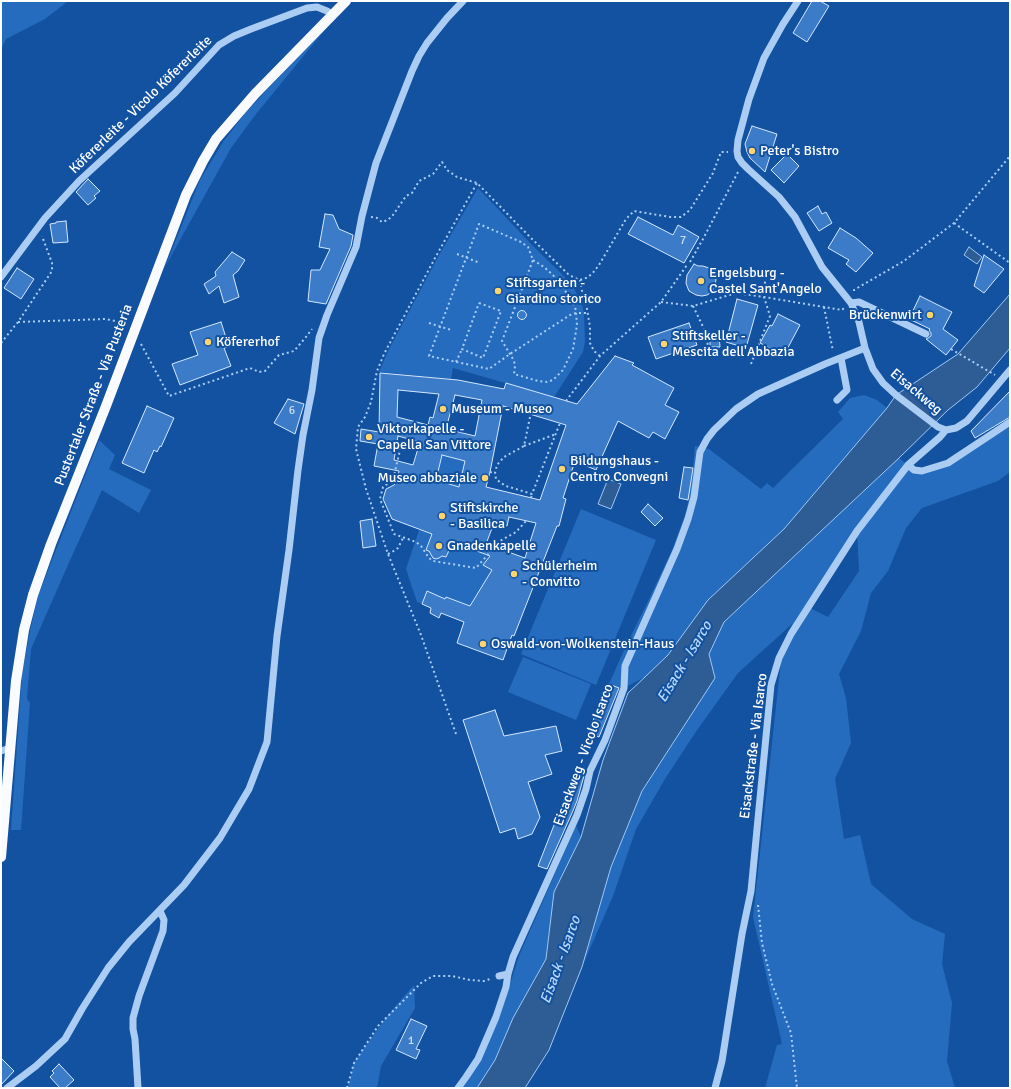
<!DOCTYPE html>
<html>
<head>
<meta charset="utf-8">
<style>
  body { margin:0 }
  #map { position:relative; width:1011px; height:1089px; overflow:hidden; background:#1352a0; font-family:Signika,sans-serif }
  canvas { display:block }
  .frame { position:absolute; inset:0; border:2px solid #fff; pointer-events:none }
</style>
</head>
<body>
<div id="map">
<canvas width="1011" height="1089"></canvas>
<div class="frame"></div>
</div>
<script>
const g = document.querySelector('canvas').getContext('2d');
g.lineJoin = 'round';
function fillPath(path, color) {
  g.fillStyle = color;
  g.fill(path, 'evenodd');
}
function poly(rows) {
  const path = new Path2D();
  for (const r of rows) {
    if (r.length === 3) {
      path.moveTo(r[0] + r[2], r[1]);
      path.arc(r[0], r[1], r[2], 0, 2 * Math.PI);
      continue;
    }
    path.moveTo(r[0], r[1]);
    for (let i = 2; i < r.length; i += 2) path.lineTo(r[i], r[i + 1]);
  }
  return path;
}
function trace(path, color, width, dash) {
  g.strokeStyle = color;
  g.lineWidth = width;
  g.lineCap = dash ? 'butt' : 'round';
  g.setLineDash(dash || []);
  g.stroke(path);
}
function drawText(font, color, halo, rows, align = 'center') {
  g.font = font + ' Signika,sans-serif';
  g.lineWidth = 4;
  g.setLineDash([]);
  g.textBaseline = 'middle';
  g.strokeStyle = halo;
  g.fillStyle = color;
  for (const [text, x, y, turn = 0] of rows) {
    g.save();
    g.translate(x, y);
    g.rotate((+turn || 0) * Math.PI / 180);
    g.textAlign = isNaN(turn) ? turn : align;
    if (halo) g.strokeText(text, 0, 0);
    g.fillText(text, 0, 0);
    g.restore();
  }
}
fillPath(poly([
  [1,1,68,1,45,19,6,39,1,49],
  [333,20,256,114,231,148,165,267,200,180,223,142,247,111],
  [478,188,532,245,572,284,582,305,584,313,585,342,583,352,554,397,453,368,451,379,379,372,388,351,438,257],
  [864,395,877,400,887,408,784,529,708,600,668,655,645,677,624,688,619,688,609,684,625,648,649,599,673,548,687,509,693,468,695,446,709,449,761,489,767,483,773,488,843,419,838,412,850,398],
  [1010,422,1010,472,998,481,922,508,906,528,888,571,871,593,861,631,839,674,846,698,851,743,835,779,844,839,860,835,871,884,912,919,945,934,942,964,952,1003,947,1061,955,1088,765,1088,777,1045,782,1044,753,917,781,661,792,624,738,673,695,733,665,779,636,829,613,896,582,967,611,867,642,791,715,678,709,654,724,622,899,458,914,470,948,463],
  [857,531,859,571,828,617,808,607],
  [99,440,115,455,109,469,151,490,139,513,102,490,71,558,31,649,27,699,30,703,21,830,11,830,22,674,30,631,38,596],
  [442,455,465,461,459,487,436,480],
  [581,509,656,540,596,685,521,654],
  [419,530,432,534,426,549,430,551,430,554,433,558,436,559,439,558,442,556,446,557,453,542,481,552,489,557,484,565,492,570,470,606,447,597,445,599,427,591,422,604,417,602,406,569],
  [523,657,591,684,576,720,508,692],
  [576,825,581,837,554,892,546,959,513,1018,495,1060,477,1088,462,1088,481,1060,500,1016,519,956],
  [414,985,415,1008,381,1066,377,1088,348,1088,354,1062,388,1015]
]), '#266cbe');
const water = poly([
  [969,247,982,257,977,264,964,255,969,247],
  [1010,294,1010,348,977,387,948,410,899,458,724,622,709,654,715,678,642,791,611,867,582,967,549,1050,525,1088,477,1088,495,1060,513,1018,546,959,554,892,581,837,603,760,628,693,645,677,668,655,708,600,784,529,887,408,896,395,958,354,1010,294],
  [608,479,621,484,611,509,598,504,608,479]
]);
fillPath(water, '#2e5c95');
trace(water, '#9ec8f7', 1);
const building = poly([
  [812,1,820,1,829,6,807,42,793,33,812,1],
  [752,126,777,134,765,172,750,158,747,152,745,144,752,126],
  [787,154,799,166,784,183,771,170,787,154],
  [88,179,100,191,94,196,96,198,88,205,76,192,88,179],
  [818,206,822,214,826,212,832,223,819,231,807,213,818,206],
  [325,214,333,215,339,229,353,235,351,246,326,304,308,301,311,270,320,270,330,249,319,247,325,214],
  [638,217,673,235,678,225,699,237,684,263,628,234,638,217],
  [66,221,68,242,53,243,50,224,56,223,56,222,66,221],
  [840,228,856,238,873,253,856,272,846,264,849,260,828,248,840,228],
  [232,252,245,260,238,271,233,275,239,297,224,303,219,286,209,294,204,284,216,276,215,272,232,252],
  [984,255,1004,269,984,293,974,286,984,255],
  [694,264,698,266,703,266,709,268,714,274,716,279,715,287,712,292,707,295,702,296,696,295,689,291,687,286,686,283,687,275,694,264],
  [17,268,34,279,21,299,4,288,17,268],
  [920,296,952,312,943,329,958,340,946,355,926,339,928,338,931,336,931,333,929,330,930,329,909,319,920,296],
  [737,299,758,305,746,348,726,342,737,299],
  [522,315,4.5],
  [778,314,800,325,784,355,760,343,770,325,772,326,778,314],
  [221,322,229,347,224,348,231,366,180,385,172,364,198,355,190,332,221,322],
  [689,323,697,345,656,359,648,337,689,323],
  [719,335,720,347,710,347,710,336,719,335],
  [615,356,634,363,632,365,674,388,665,405,679,412,665,439,653,432,649,438,618,421,596,470,575,461,563,498,566,499,559,526,557,526,514,636,512,635,503,660,457,643,464,622,441,613,439,618,430,613,431,608,422,604,427,591,445,599,446,597,470,606,492,570,483,565,490,556,453,542,446,557,442,556,439,558,436,559,433,558,429,551,426,550,432,534,392,519,383,499,386,489,394,485,397,481,399,471,374,466,378,444,360,441,361,429,379,432,380,373,458,380,504,389,506,383,577,404,615,356],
  [398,390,439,394,433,418,430,417,428,425,397,417,398,390],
  [455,395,482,400,475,436,446,429,455,395],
  [503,406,566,425,540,500,486,487,490,472,503,406],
  [398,436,420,442,413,465,394,460,398,436],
  [442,455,465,461,459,487,436,480,442,455],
  [509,517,536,523,525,558,486,544,494,523,507,526,509,517],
  [1010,391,1010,417,975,438,971,431,1010,391],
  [288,399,304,404,295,434,274,423,288,399],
  [147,406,174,418,161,447,160,446,157,452,154,450,144,473,122,463,147,406],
  [684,467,693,468,688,500,679,498,684,467],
  [648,504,663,518,655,526,641,512,648,504],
  [372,519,376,546,363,548,360,521,372,519],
  [609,684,619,688,599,737,588,732,609,684],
  [495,710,504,736,556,726,562,751,545,755,552,774,528,782,540,817,532,834,518,839,515,828,500,833,463,720,495,710],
  [576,769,585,772,577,801,572,813,547,869,538,866,576,769],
  [411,1019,427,1026,416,1049,420,1050,416,1059,396,1050,411,1019],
  [1,1058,14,1071,1,1085,1,1058],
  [59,1064,74,1080,65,1088,60,1088,50,1077,54,1073,52,1071,59,1064]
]);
fillPath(building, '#3c7bc7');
trace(building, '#d4e7fe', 1);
trace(poly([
  [1009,1,1010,1],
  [371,217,377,218,382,222,388,220,393,215,406,196,412,193,419,181,433,174,442,162,447,170,457,177,477,183,531,238,568,274,575,278,580,280,586,278,592,274,599,265,626,219,634,211,670,217,681,217,690,210,713,173,721,152,728,152],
  [954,223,1010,263],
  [457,254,480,263],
  [533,260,544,267,553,275,564,289,575,306,576,313,577,325,573,349,563,370,553,380,547,382,538,381,514,374,515,366,514,361,510,354,502,341,533,260,528,247,521,242,479,224,429,356,489,369,510,354,570,315,576,313,588,313],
  [690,262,703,239,738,172],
  [580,280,583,296],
  [854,291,854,290,904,261,954,223,1010,156],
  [661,302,693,306,736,293,764,297,842,310,844,308],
  [479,303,501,311,483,358,462,349,479,303],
  [586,303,590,327,590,343,594,351,600,356],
  [693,306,707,335,708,351],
  [824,307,833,351],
  [18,322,106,319,115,321,125,327],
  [429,323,451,330],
  [1,343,18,322,52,271,52,263,42,236],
  [141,344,169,396,250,368,259,372,265,371,279,355,294,351,306,337,312,329],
  [951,349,995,375],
  [456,362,462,349],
  [751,364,770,316,764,297,765,281],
  [566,401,600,356,661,302,687,265],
  [530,417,524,446,504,457,497,465,495,473,496,479,501,483,506,486,532,494,560,423],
  [524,446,556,434],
  [414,448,401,446,393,480,383,487,380,499,394,534,416,542,421,546,429,558,433,561,476,568,500,541,516,532,526,521],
  [490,472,495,473],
  [531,498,532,494],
  [388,554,392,552,398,548,403,538],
  [456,734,421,635,388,554,366,489,356,449,358,427,365,417,371,402,377,371,384,354,435,258,477,183],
  [758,905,762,943,772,984,791,1033,797,1088],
  [347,1088,354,1063,378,1026,421,983,433,976,452,976,470,980,484,981,490,979]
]), '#abcdf4', 2, [2, 3]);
trace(poly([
  [798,1,783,24,764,58,749,99,738,140,737,151,738,157,742,163,748,169,779,197,795,217,822,267,851,303,859,322,865,348,873,369,883,383,896,395,938,427,946,430],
  [1,277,45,218,79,181,175,93,219,45,234,36,251,29,307,8,317,7,327,11,333,15],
  [851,303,859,302,926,334],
  [837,400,847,390,841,358],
  [908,465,914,470,922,471,948,463,1010,422],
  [1,751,10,748],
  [499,976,508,974],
  [7,1088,36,1066,65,1039,82,1009,108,968,129,942,184,885,220,838,249,789,267,742,277,636,289,550,298,470,303,435,312,390,319,338,327,315,356,247,362,216,376,163,412,71,419,56,427,43,447,18,463,1],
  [138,1088,135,1039,133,1029,133,1018,139,996,163,931,164,920,160,911],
  [458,1088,466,1077,478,1059,496,1017,506,987,508,974,513,957,577,815,586,789,590,771,605,740,624,688,625,666,677,549,688,519,694,497,700,452,707,439,714,430,736,409,758,394,825,364,865,348],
  [715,1088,722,1061,742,934,751,891,771,685,779,658,791,634,857,531,908,465,940,437,946,430,956,428,967,421,1010,370]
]), '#abcdf4', 7);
trace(poly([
  [1,857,16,681,24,630,33,595,51,544,106,406,186,195,203,161,216,139,255,94,346,1]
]), '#f9fbff', 10);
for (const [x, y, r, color] of [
  [752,151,4,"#ffd46f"],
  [701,281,4,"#ffd46f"],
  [498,291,4,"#ffd46f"],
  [930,315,4,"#ffd46f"],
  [208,342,4,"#ffd46f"],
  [664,344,4,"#ffd46f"],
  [443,409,4,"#ffd46f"],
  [369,437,4,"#ffd46f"],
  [562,469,4,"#ffd46f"],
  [485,478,4,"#ffd46f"],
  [442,516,4,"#ffd46f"],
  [439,546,4,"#ffd46f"],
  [514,574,4,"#ffd46f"],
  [483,644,4,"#ffd46f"]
]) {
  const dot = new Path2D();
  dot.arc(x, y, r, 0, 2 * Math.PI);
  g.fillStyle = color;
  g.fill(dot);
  trace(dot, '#1352a0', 1.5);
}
drawText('12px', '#cedef1', null, [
  ["7",683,241],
  ["6",292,411],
  ["1",411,1041]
]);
drawText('14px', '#fff', '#1352a0', [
  ["Köfererleite - Vicolo Köfererleite",141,105,-44],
  ["Eisackweg",916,392,40],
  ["Pustertaler Straße - Via Pusteria",94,395,-69],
  ["Eisackstraße - Via Isarco",754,746,-83],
  ["Eisackweg - Vicolo Isarco",584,755,-70]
]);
drawText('14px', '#fff', '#1352a0', [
  ["Peter's Bistro",760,151],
  ["Engelsburg -",709,273],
  ["Castel Sant'Angelo",709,289],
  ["Stiftsgarten -",506,283],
  ["Giardino storico",506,299],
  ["Brückenwirt",922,315,"right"],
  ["Stiftskeller -",672,336],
  ["Mescita dell'Abbazia",672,352],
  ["Köfererhof",216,342],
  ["Museum - Museo",451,409],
  ["Viktorkapelle -",377,429],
  ["Capella San Vittore",377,445],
  ["Bildungshaus -",570,461],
  ["Centro Convegni",570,477],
  ["Museo abbaziale",477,478,"right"],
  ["Stiftskirche",450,508],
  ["- Basilica",450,524],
  ["Gnadenkapelle",447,546],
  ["Schülerheim",522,566],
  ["- Convitto",522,582],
  ["Oswald-von-Wolkenstein-Haus",491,644]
], 'left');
drawText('italic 15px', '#b8d7fa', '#1352a0', [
  ["Eisack - Isarco",685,662,-59],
  ["Eisack - Isarco",561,960,-70]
]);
</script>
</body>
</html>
